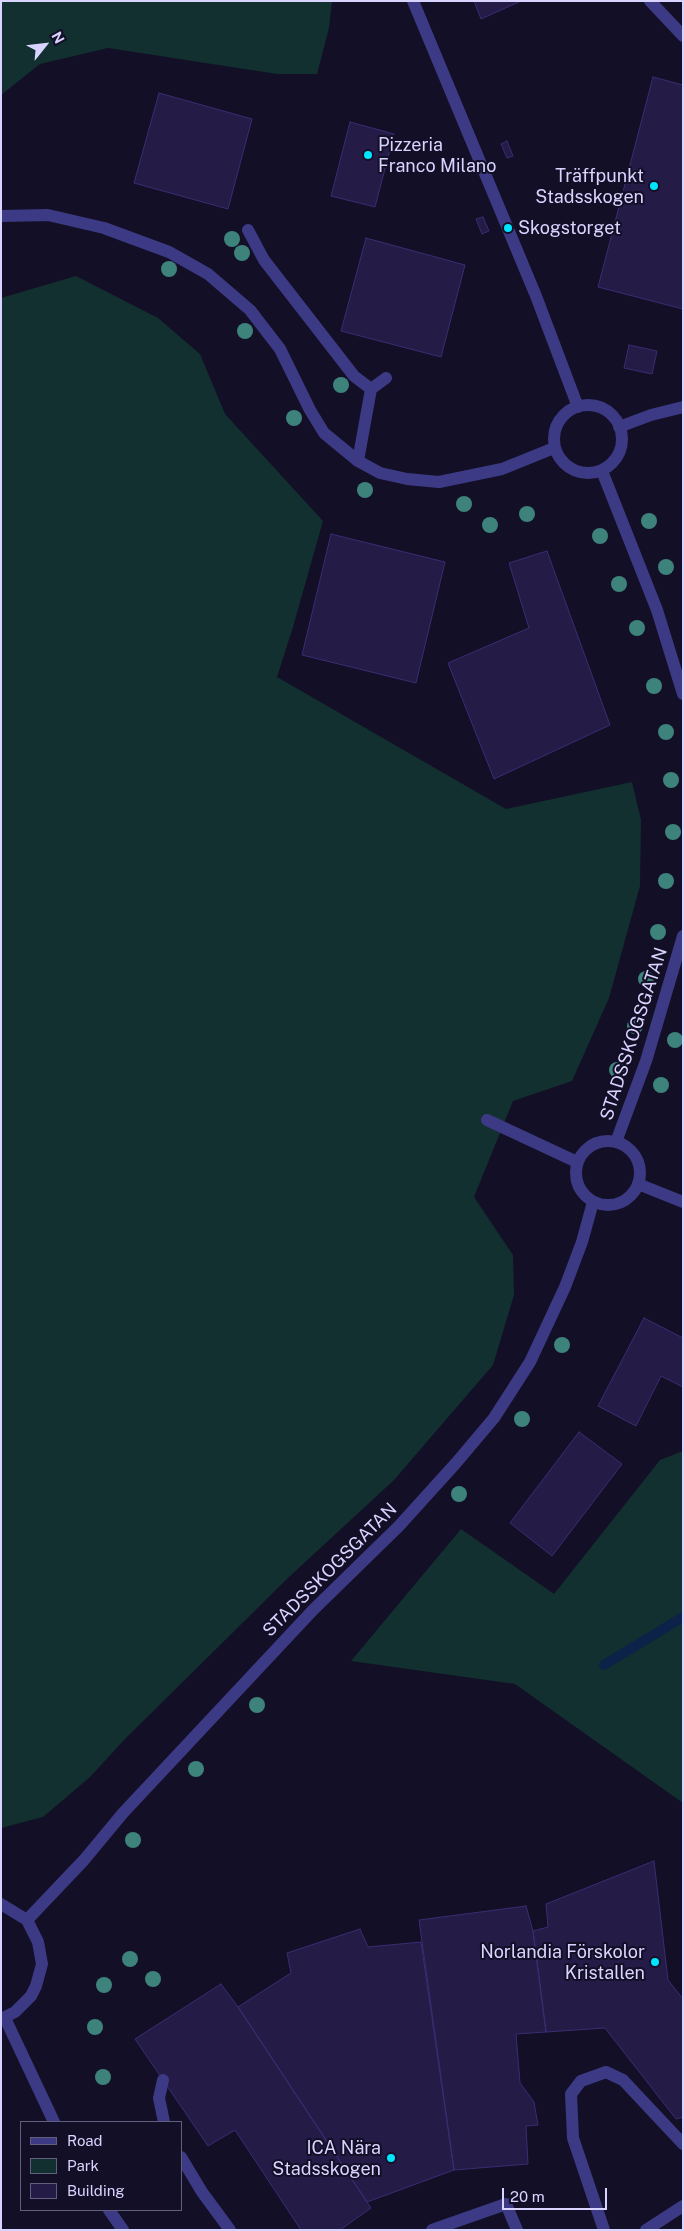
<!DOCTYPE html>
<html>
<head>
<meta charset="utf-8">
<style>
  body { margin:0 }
  #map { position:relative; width:684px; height:2231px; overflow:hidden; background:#130f26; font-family:"Public Sans",sans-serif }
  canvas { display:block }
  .frame { position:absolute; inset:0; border:2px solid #d9d4ff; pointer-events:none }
  .legend { position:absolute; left:20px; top:2121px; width:162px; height:90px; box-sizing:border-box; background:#130f26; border:1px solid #625e7d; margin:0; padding:6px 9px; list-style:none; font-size:15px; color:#d9d4ff }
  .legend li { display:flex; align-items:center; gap:10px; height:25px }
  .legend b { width:25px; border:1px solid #625e7d }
  .north { position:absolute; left:20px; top:20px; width:50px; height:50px; -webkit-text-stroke:4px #130f26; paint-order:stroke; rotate:61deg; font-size:14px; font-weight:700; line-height:20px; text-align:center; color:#d9d4ff }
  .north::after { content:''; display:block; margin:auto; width:18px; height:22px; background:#d9d4ff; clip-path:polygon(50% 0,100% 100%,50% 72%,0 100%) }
  .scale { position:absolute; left:502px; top:2188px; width:105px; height:22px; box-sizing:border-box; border:2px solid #d9d4ff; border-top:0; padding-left:6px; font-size:15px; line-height:18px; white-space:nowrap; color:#d9d4ff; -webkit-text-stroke:4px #130f26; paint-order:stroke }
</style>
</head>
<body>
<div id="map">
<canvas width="684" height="2231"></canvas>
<div class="frame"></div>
<ul class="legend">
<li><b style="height:6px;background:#3d3a85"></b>Road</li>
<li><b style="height:14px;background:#12302f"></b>Park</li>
<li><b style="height:14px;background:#241b47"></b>Building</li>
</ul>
<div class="north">N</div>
<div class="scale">20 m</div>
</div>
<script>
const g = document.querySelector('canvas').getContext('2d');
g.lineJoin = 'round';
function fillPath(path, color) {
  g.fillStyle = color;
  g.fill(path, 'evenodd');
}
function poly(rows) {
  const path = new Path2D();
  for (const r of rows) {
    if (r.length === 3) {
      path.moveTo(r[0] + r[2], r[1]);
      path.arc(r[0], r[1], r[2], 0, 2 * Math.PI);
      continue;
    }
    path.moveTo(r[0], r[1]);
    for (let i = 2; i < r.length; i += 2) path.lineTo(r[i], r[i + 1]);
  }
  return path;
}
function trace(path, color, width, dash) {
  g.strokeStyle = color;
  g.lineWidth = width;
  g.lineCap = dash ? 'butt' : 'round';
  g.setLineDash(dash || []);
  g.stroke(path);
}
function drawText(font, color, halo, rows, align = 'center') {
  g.font = font + ' "Public Sans",sans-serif';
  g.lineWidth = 4;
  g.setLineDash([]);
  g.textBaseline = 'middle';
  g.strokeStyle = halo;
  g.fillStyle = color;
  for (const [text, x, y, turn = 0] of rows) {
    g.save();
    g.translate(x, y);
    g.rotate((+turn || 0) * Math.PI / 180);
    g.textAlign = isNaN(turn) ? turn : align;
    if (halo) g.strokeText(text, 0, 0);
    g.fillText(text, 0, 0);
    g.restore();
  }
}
fillPath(poly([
  [1,1,332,1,329,28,317,74,277,74,108,48,40,64,1,95],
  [76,276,158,318,200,354,225,414,323,521,293,627,277,677,506,809,632,782,641,820,640,886,609,998,572,1081,513,1101,474,1197,513,1255,514,1295,493,1365,394,1480,289,1577,125,1739,90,1777,43,1817,1,1828,1,298],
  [683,1451,683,1803,515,1684,351,1661,461,1529,554,1594,660,1460]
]), '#12302f');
trace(poly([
  [604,1665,683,1617]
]), '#0c2248', 10);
const building = poly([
  [474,1,521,1,481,19,474,1],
  [653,77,683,85,683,309,598,287,653,77],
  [159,93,252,119,228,209,134,183,159,93],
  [350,122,394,134,375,207,331,196,350,122],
  [507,141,513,156,507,158,501,144,507,141],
  [483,217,489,231,482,234,476,219,483,217],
  [366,238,465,265,441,357,341,331,366,238],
  [629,345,657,351,652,374,624,368,629,345],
  [331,534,445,562,416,683,302,655,331,534],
  [547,551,610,725,494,779,448,663,529,628,509,563,547,551],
  [644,1318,683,1338,683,1387,661,1376,636,1426,598,1406,644,1318],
  [579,1432,622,1464,552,1556,510,1523,579,1432],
  [654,1861,668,1980,683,1999,683,2117,676,2119,605,2028,546,2032,533,1931,548,1927,546,1904,654,1861],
  [526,1906,533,1931,546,2032,516,2034,520,2083,534,2102,538,2125,526,2126,528,2164,454,2170,419,1920,526,1906],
  [360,1929,368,1947,421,1942,454,2170,367,2202,238,2007,291,1973,287,1953,360,1929],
  [221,1984,238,2007,371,2208,340,2230,301,2230,235,2130,208,2146,135,2039,221,1984]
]);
fillPath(building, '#241b47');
trace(building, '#3b2d73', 1);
trace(poly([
  [650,1,683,36],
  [1,216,48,215,104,228,169,252,208,274,250,310,280,349,310,410,324,433,358,461,380,473,407,479,439,482,502,469,554,448],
  [248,230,264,260,354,376,371,389],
  [619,427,651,415,683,407],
  [358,461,371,389,386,378],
  [163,2080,159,2098,164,2122],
  [181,2157,202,2192,230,2230],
  [432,2230,506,2204,517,2230],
  [604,2230,573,2138,571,2094,581,2081,606,2072,623,2080,683,2144],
  [646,2230,683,2206]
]), '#3d3a85', 12);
trace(poly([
  [487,1120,577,1162],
  [638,1184,683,1202]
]), '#3d3a85', 12);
trace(poly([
  [413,1,536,296,578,407],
  [588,439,34],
  [602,471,657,610,683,694],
  [608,1173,32],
  [616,1142,646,1061,683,936],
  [1,1904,27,1920,38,1942,42,1964,36,1986,31,1996,15,2012,1,2019],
  [27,1920,84,1860,123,1813,313,1610,399,1526,456,1463,494,1418,530,1362,565,1287,582,1242,593,1202],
  [5,2018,54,2122],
  [109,2210,123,2230]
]), '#3d3a85', 12);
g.fillStyle = '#3d827b';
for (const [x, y] of [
  [232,239],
  [242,253],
  [169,269],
  [245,331],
  [341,385],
  [294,418],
  [365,490],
  [464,504],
  [527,514],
  [649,521],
  [490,525],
  [600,536],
  [666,567],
  [619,584],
  [637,628],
  [654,686],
  [666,732],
  [671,780],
  [673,832],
  [666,881],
  [658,932],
  [646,979],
  [635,1026],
  [675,1040],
  [617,1070],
  [661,1085],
  [562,1345],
  [522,1419],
  [459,1494],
  [257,1705],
  [196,1769],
  [133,1840],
  [130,1959],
  [153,1979],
  [104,1985],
  [95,2027],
  [103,2077]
]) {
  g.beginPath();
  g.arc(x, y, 8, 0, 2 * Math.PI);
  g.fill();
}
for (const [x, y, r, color] of [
  [368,155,5,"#00e5ff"],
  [654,186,5,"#00e5ff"],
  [508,228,5,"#00e5ff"],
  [655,1962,5,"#00e5ff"],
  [391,2158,5,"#00e5ff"]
]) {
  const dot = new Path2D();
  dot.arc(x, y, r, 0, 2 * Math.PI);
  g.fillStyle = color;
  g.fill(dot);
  trace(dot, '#130f26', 2);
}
drawText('18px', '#d9d4ff', '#130f26', [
  ["Pizzeria",378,145,"left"],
  ["Franco Milano",378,166,"left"],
  ["Träffpunkt",644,176],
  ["Stadsskogen",644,197],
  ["Skogstorget",518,228,"left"],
  ["Norlandia Förskolor",645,1952],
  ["Kristallen",645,1973],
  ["ICA Nära",381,2148],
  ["Stadsskogen",381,2169]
], 'right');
drawText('18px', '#d9d4ff', '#130f26', [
  ["STADSSKOGSGATAN",634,1034,-72],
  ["STADSSKOGSGATAN",330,1570,-45]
]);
</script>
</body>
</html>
